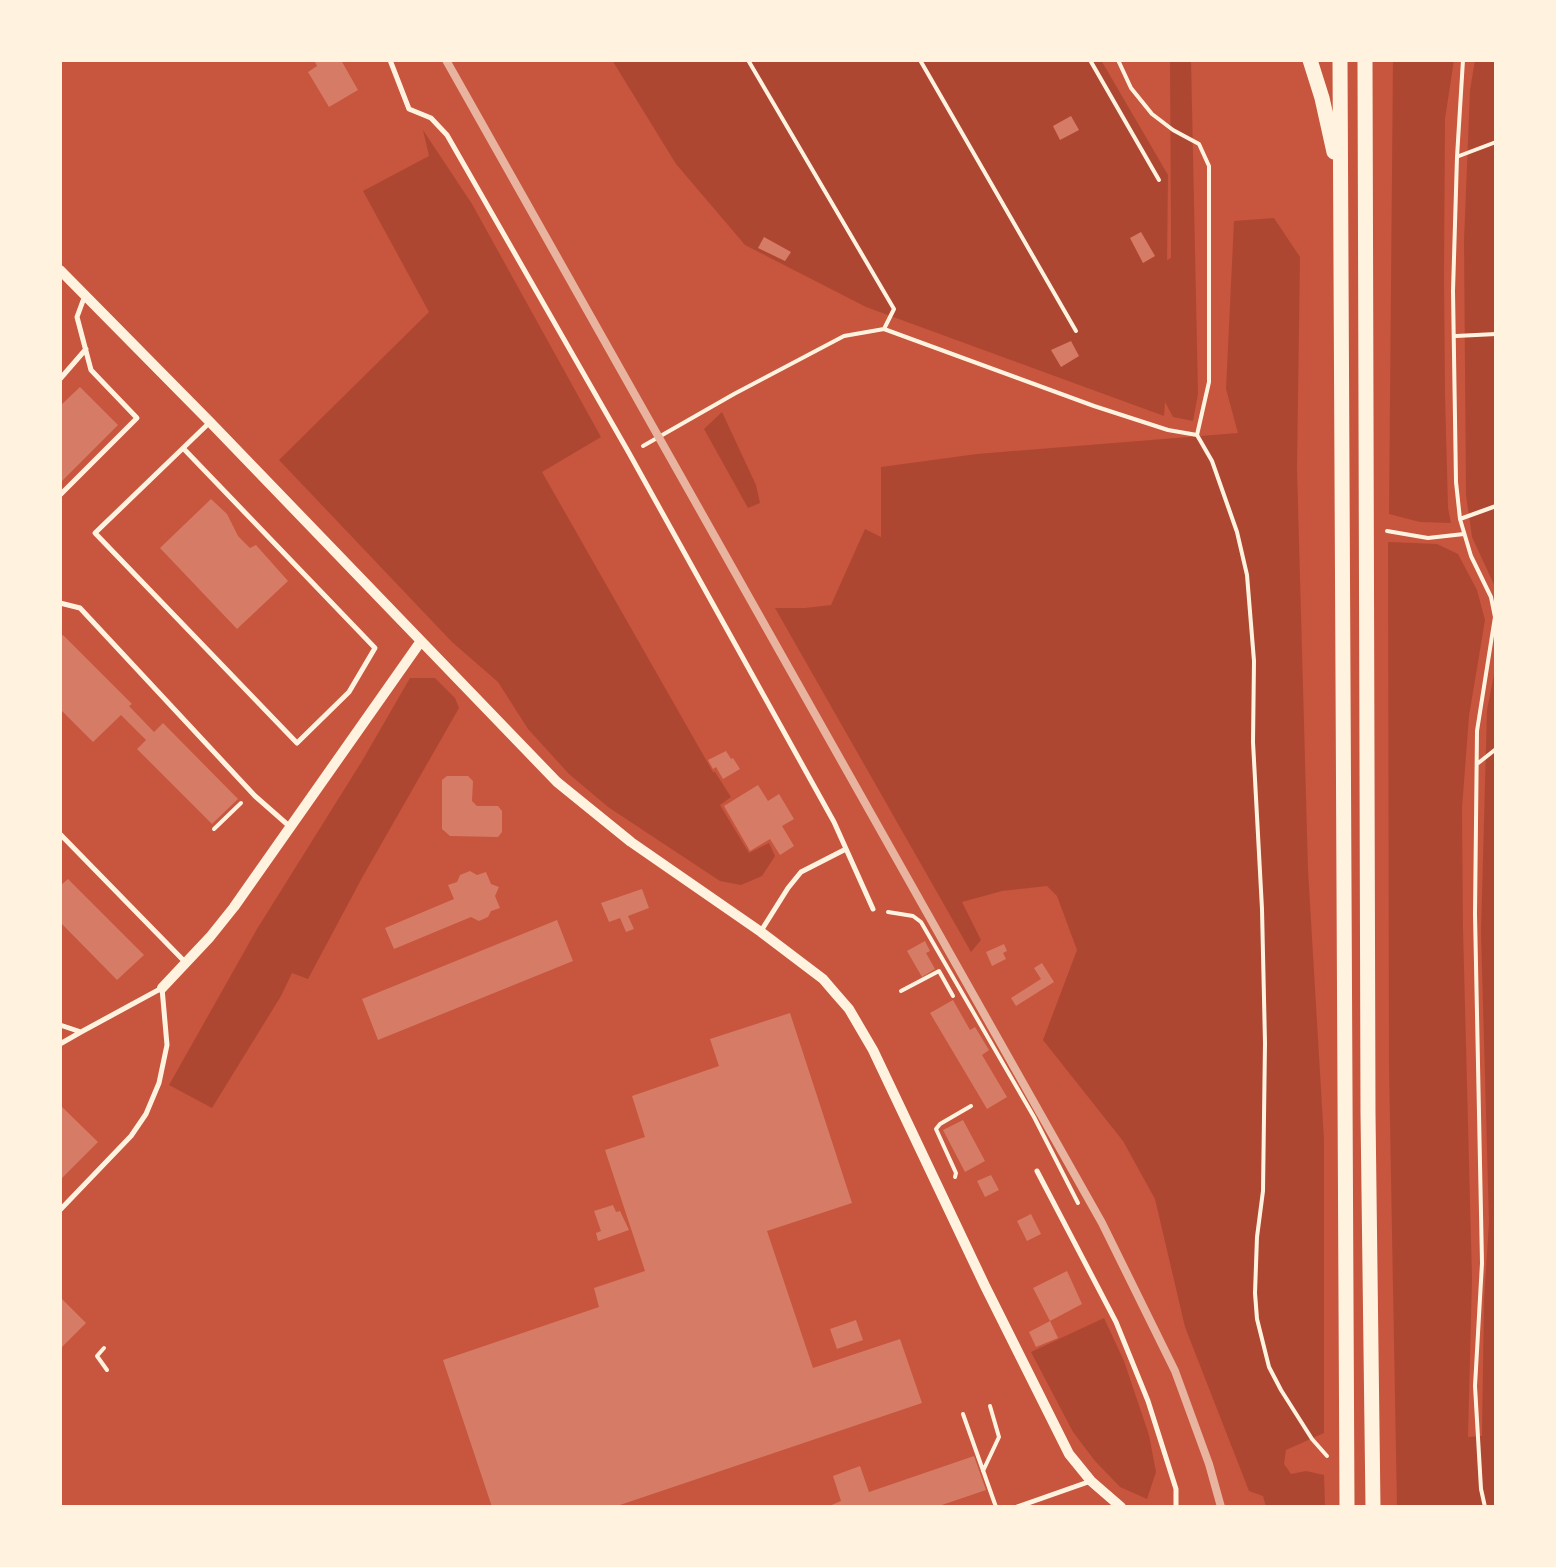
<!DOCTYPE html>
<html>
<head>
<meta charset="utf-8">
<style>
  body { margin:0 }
  #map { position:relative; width:1556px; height:1567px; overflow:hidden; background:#c8553d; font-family:"Asap Condensed",sans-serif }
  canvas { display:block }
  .frame { position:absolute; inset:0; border:62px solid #fff3e0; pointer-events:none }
</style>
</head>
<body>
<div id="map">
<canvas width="1556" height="1567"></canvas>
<div class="frame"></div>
</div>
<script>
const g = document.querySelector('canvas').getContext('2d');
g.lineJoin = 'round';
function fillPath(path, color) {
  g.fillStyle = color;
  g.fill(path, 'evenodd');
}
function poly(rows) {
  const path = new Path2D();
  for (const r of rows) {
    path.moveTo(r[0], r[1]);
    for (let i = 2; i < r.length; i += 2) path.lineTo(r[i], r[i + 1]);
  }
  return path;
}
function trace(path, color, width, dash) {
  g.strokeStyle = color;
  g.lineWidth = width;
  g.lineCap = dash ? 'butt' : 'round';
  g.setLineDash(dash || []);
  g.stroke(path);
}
fillPath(poly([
  [612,60,1101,60,1168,175,1167,260,1171,258,1171,221,1170,60,1191,60,1198,394,1193,421,1173,417,1165,402,1164,416,866,307,745,245,676,164],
  [1393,60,1454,60,1445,119,1444,275,1445,394,1448,508,1451,523,1420,522,1389,514],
  [1475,60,1496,60,1496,589,1472,537,1466,495,1464,241,1470,90],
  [423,130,472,204,601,437,542,472,713,772,715,772,731,797,720,805,749,853,769,843,775,856,762,876,741,885,720,881,608,807,569,774,528,729,498,682,452,642,279,460,429,312,363,191,429,156],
  [1274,218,1300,257,1297,468,1308,870,1324,1140,1324,1433,1286,1450,1284,1464,1291,1474,1306,1471,1324,1475,1325,1507,1266,1507,1263,1496,1249,1491,1185,1327,1155,1199,1123,1141,1043,1040,1077,950,1057,896,1047,886,1002,891,962,902,981,940,971,952,775,608,805,608,831,605,865,529,881,537,881,467,977,454,1238,433,1226,389,1234,221],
  [722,412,756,485,760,503,748,508,704,429],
  [1388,542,1437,544,1458,554,1477,590,1485,620,1469,716,1462,808,1463,929,1472,1279,1468,1437,1482,1436,1484,1300,1489,1222,1481,932,1487,710,1496,664,1496,1507,1397,1507,1389,1067],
  [410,678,435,678,455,698,459,708,363,876,308,979,292,973,281,996,212,1108,169,1085,257,929,362,761],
  [1104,1318,1124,1361,1149,1435,1156,1472,1147,1499,1120,1487,1095,1461,1073,1432,1031,1352]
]), '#ae4732');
fillPath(poly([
  [318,60,341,60,358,90,329,107,308,72,317,66,315,62],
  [1071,116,1079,130,1060,140,1053,126],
  [1141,232,1155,256,1143,263,1130,238],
  [764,237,791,252,785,261,758,248],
  [1071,341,1079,356,1061,367,1051,350],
  [80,387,118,425,60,483,60,406],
  [211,499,227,514,238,536,250,548,256,545,288,581,237,629,160,548],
  [63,635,132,704,129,706,154,732,163,723,238,799,212,824,137,749,146,740,121,715,93,742,60,709,60,638],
  [726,751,731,759,733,758,740,769,723,779,716,767,713,769,708,760],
  [447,776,468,776,473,781,472,801,477,806,498,806,502,811,502,832,498,837,450,836,442,829,442,780],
  [758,785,768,801,779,794,794,819,782,826,794,846,780,855,770,839,750,851,724,806],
  [470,871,477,875,486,872,491,884,499,887,495,896,500,908,491,911,488,917,479,921,471,917,394,949,385,928,454,899,448,885,457,882,460,875],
  [68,879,144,955,117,980,60,922,60,886],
  [642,889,649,908,628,916,634,929,626,932,620,918,609,922,601,903],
  [557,920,573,961,378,1040,362,999],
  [925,941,930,951,926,953,935,969,922,977,907,951],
  [1004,944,1007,951,1003,953,1006,959,992,966,986,952],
  [1042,963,1054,982,1016,1006,1011,998,1041,979,1034,968],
  [953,1000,970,1030,975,1027,989,1050,982,1055,1007,1097,987,1109,930,1013],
  [790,1013,852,1203,767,1231,813,1368,900,1339,922,1403,614,1507,492,1507,443,1360,599,1307,594,1288,645,1271,605,1150,645,1137,632,1096,719,1066,710,1039],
  [60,1105,98,1142,60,1180],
  [963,1120,985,1161,965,1172,943,1130],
  [991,1175,999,1190,985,1197,977,1181],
  [613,1205,616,1212,620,1211,629,1230,598,1241,596,1233,601,1231,594,1211],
  [1031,1214,1041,1234,1027,1241,1017,1221],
  [1067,1271,1082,1304,1050,1321,1033,1288],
  [60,1297,86,1323,60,1349],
  [856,1320,863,1340,837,1349,830,1329],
  [1050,1321,1058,1338,1036,1347,1029,1332],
  [974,1456,986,1490,936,1507,827,1507,841,1501,833,1476,860,1466,869,1492]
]), '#d67c66');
trace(poly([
  [748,60,894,309,884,329],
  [920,60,1076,331],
  [1090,60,1159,180],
  [1118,60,1131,88,1152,114,1173,130,1199,144,1209,166,1209,382,1197,435,1212,461,1237,532,1247,575,1254,661,1253,742,1262,909,1265,1043,1263,1191,1257,1237,1255,1293,1257,1319,1269,1367,1281,1390,1312,1439,1327,1456],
  [1463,60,1457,157,1453,291,1456,482,1460,519,1471,556,1491,597,1495,617,1477,731,1475,914,1482,1263,1475,1386,1481,1489,1485,1507],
  [1459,156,1496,142],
  [1456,336,1496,334],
  [643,446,734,394,844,336,884,329,1094,406,1168,430,1197,435],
  [1460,519,1496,506],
  [1387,531,1428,538,1464,534],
  [1477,764,1496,749],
  [214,829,241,803],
  [888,912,913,916,921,922,1034,1117,1078,1203],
  [901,991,939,971,953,996],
  [955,1177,956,1173,936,1129,940,1124,971,1106],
  [104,1348,97,1356,107,1370],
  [963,1414,996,1507],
  [983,1471,999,1437,990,1406]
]), '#fff3e0', 4);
trace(poly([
  [390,60,409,109,431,118,447,135,629,453,834,822,873,909],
  [60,379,86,349],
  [183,448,375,648,349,692,297,743,95,533,208,424],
  [60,495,137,418,91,370,77,317,84,298],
  [60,603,80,608,255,796,288,825],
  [60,834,186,963],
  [761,931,788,888,801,872,846,849],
  [60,1025,81,1032,162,988,167,1045,159,1083,146,1114,131,1136,60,1210],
  [60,1044,81,1032],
  [1037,1171,1116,1322,1148,1401,1176,1489,1176,1507],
  [1017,1507,1091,1481]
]), '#fff3e0', 5);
trace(poly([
  [60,270,210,422,557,782,631,842,761,932,823,979,835,993,849,1009,873,1050,985,1286,1069,1454,1091,1481,1121,1507],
  [162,988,210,937,234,907,421,641]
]), '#fff3e0', 10);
trace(poly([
  [1310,60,1322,98,1334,152],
  [1340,60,1347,1507],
  [1365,60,1368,1113,1373,1507]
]), '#fff3e0', 15);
trace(poly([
  [446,60,1102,1223,1175,1371,1209,1464,1221,1507]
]), '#e9b49f', 8);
</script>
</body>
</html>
